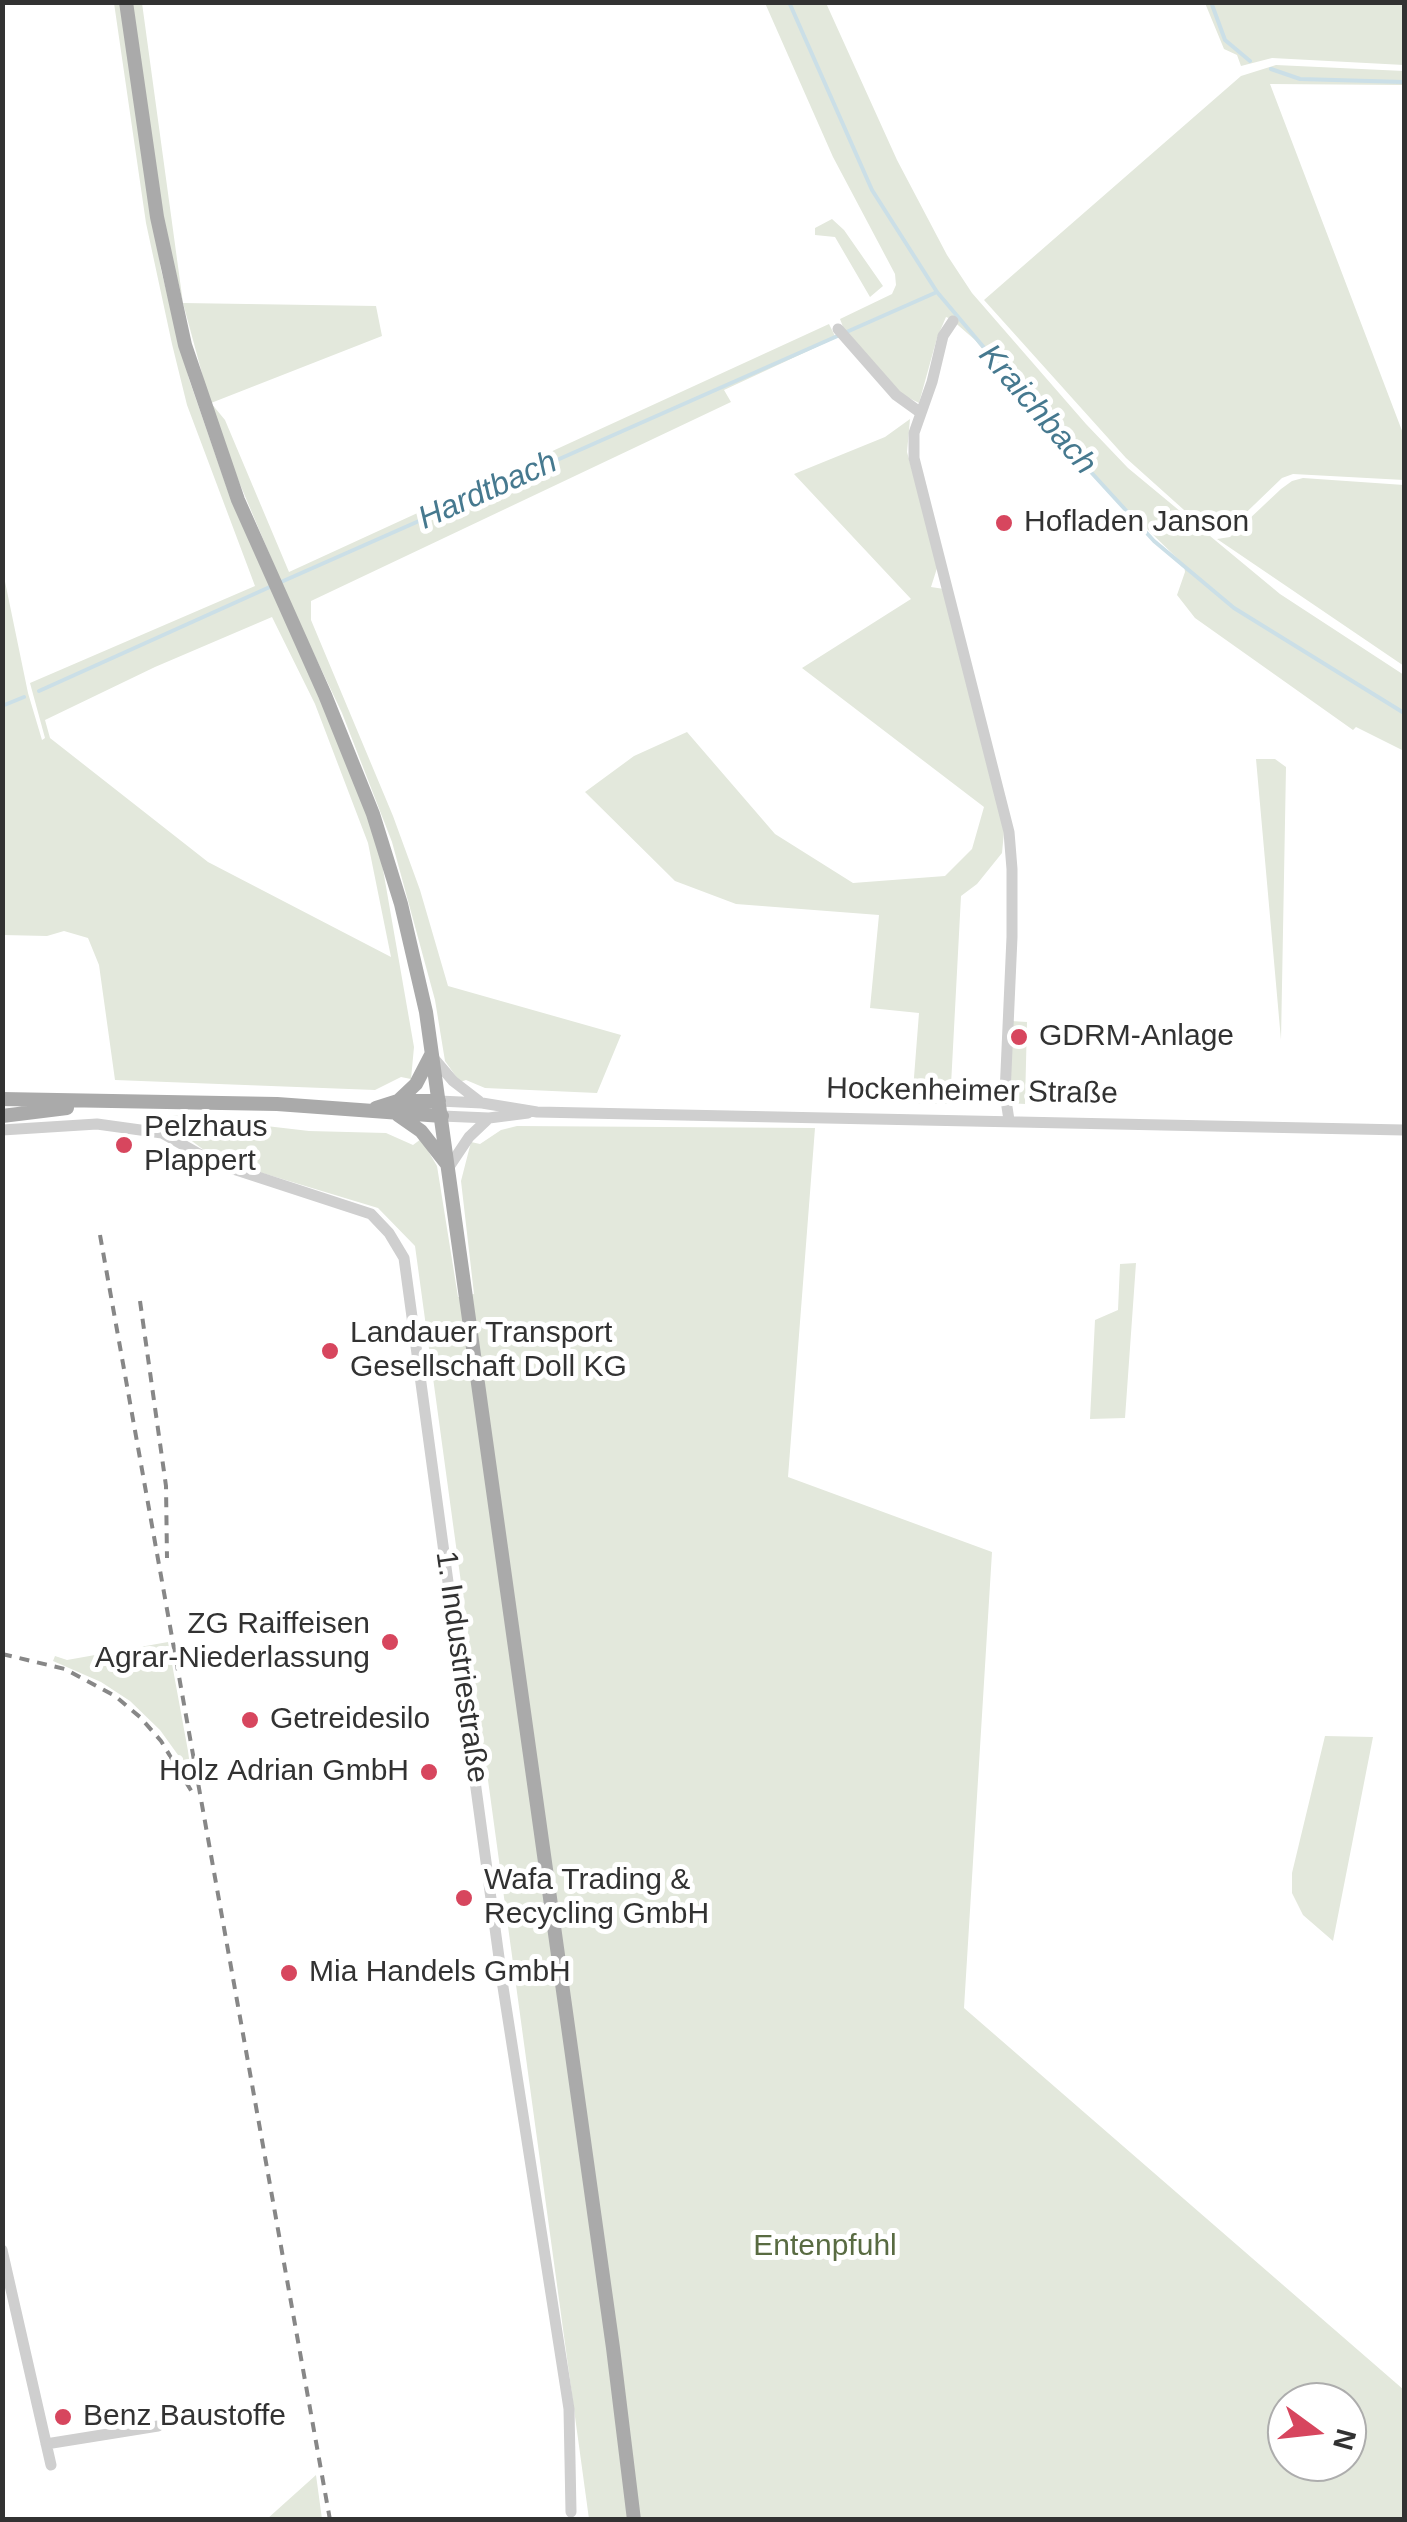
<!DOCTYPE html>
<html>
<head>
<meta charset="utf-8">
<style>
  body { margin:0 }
  #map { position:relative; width:1407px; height:2522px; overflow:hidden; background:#fff; font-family:Helvetica,sans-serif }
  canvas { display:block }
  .frame { position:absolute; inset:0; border:5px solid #323232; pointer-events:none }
  .north { position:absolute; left:1267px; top:2382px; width:100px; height:100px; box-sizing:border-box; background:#fff; border:2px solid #adadad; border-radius:50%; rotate:105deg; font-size:28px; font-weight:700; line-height:40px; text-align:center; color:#323232 }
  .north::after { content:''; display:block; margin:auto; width:35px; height:45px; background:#d7465e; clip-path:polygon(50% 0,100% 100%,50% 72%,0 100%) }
</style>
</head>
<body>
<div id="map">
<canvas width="1407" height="2522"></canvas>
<div class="frame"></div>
<div class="north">N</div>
</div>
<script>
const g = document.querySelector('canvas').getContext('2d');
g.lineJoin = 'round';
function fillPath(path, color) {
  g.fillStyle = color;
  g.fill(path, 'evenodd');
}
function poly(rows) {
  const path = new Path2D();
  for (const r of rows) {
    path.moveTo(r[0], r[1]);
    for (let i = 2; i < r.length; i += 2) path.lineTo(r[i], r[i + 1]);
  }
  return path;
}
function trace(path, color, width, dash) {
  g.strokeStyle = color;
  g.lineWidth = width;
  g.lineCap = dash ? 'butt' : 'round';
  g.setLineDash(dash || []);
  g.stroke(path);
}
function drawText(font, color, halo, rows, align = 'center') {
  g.font = font + ' Helvetica,sans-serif';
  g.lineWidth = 10;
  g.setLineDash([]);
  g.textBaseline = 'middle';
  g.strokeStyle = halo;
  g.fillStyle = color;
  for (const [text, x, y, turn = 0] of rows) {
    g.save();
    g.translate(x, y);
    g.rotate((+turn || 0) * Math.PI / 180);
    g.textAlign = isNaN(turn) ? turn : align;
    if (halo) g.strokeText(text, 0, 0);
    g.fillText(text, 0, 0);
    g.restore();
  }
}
fillPath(poly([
  [114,3,121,3,161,270,189,379,229,494,313,682,361,797,381,858,414,1047,411,1079,401,1077,375,1090,115,1080,99,965,88,938,64,931,47,936,3,935,2,567,28,693,42,740,45,738,30,683,255,586,187,405,172,344,146,223],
  [272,617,315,704,368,843,391,957,208,862,50,738,45,720,155,667],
  [131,3,142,3,183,303,376,306,382,336,211,403,225,420,289,572,829,324,836,338,724,390,731,402,311,601,311,620,393,816,420,890,448,986,621,1035,597,1093,485,1088,466,1080,460,1082,445,1061,435,1000,392,842,342,713,293,610,226,451,210,403,183,303,163,219],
  [765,3,826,3,897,160,947,255,972,293,1086,424,1128,468,1280,594,1404,675,1404,751,1356,727,1353,730,1195,618,1177,595,1185,572,1184,565,1053,437,975,340,951,319,946,317,937,338,919,403,899,393,850,345,840,319,892,294,896,285,895,274,833,157],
  [1205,3,1404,3,1404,65,1272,58,1241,66,1237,55,1224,49],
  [1276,65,1404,71,1404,85,1270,84,1404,436,1404,480,1293,474,1282,478,1228,530,1217,532,1203,527,1126,458,984,300,1241,76],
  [832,219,844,230,883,286,870,297,835,237,815,235,815,228],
  [910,419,907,452,938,565,931,587,944,589,1004,832,1002,853,977,884,961,896,950,1104,912,1103,919,1013,870,1008,879,915,736,904,675,881,585,792,634,756,687,732,775,834,853,883,945,876,972,849,984,807,802,668,911,599,794,474,885,437],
  [1303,478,1404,485,1404,666,1217,539,1230,537,1281,489,1292,481],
  [1256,759,1275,759,1286,767,1281,1040],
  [1011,1021,1027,1022,1025,1104,1008,1103],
  [172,1115,309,1131,386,1133,413,1145,421,1139,437,1166,458,1297,474,1294,461,1181,471,1142,480,1144,501,1130,517,1126,815,1128,788,1477,992,1552,964,2008,1404,2390,1404,2519,589,2519,415,1246,378,1208,216,1159,173,1127],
  [1287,2402,1347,2402,1347,2462,1287,2462],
  [1136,1263,1125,1418,1090,1419,1095,1320,1118,1310,1120,1264],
  [168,1642,188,1751,191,1773,160,1730,130,1701,101,1682,53,1661,55,1656,67,1660],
  [1325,1736,1373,1737,1333,1941,1303,1915,1292,1893,1292,1873],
  [316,2475,322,2519,267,2519]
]), '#e3e8dc');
trace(poly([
  [789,2,872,190,937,292,1068,447,1154,541,1234,608,1404,713],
  [1211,2,1225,40,1250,61],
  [1271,69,1300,79,1404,82],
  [281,582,937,292],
  [39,691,272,586],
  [2,706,24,697]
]), '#cbdfe7', 4);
trace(poly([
  [953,321,943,336,932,382,914,433,914,458,1009,832,1012,869,1012,937,1005,1094,1009,1120],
  [838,329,896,395,921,413],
  [431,1055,453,1081,479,1101],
  [439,1101,482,1103,537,1112,1404,1130],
  [442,1116,489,1118,528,1113],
  [2,1130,97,1124,162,1133,215,1163,371,1214,389,1233,404,1258,503,1987,569,2409,571,2512],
  [449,1167,469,1137,489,1118],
  [2,2250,51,2465],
  [46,2444,158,2426]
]), '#cfcfcf', 11);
trace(poly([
  [126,2,157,217,185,345,238,500,325,695,373,814,401,904,426,1012,613,2348,634,2520],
  [2,1099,277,1104,442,1116],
  [398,1101,416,1084,431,1055],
  [376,1108,398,1101,439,1101],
  [398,1115,421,1131,446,1163],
  [2,1116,67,1108]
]), '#aaa', 14);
trace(poly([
  [100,1235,330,2520],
  [140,1301,166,1486,167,1558],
  [2,1654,65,1669,115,1696,140,1717,161,1741,192,1792]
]), '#878787', 4, [10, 8]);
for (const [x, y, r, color] of [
  [1004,523,10,"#d7465e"],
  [1019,1037,10,"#d7465e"],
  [124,1145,10,"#d7465e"],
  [330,1351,10,"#d7465e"],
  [390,1642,10,"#d7465e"],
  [250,1720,10,"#d7465e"],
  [429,1772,10,"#d7465e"],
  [464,1898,10,"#d7465e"],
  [289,1973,10,"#d7465e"],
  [63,2417,10,"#d7465e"]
]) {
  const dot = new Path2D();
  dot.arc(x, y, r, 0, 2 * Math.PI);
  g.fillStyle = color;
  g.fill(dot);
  trace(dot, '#fff', 4);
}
drawText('30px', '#323232', '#fff', [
  ["Hofladen Janson",1024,523],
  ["GDRM-Anlage",1039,1037],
  ["Pelzhaus",144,1128],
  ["Plappert",144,1162],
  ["Landauer Transport",350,1334],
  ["Gesellschaft Doll KG",350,1368],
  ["ZG Raiffeisen",370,1625,"right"],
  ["Agrar-Niederlassung",370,1659,"right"],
  ["Getreidesilo",270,1720],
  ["Holz Adrian GmbH",409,1772,"right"],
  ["Wafa Trading &",484,1881],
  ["Recycling GmbH",484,1915],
  ["Mia Handels GmbH",309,1973],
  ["Benz Baustoffe",83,2417]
], 'left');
drawText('30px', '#323232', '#fff', [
  ["Hockenheimer Straße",972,1092,1],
  ["1. Industriestraße",461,1667,82]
]);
drawText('30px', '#596b42', '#fff', [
  ["Entenpfuhl",825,2247]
]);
drawText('italic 32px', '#46798f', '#fff', [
  ["Kraichbach",1037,410,49],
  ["Hardtbach",488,491,-24]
]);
</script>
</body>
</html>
